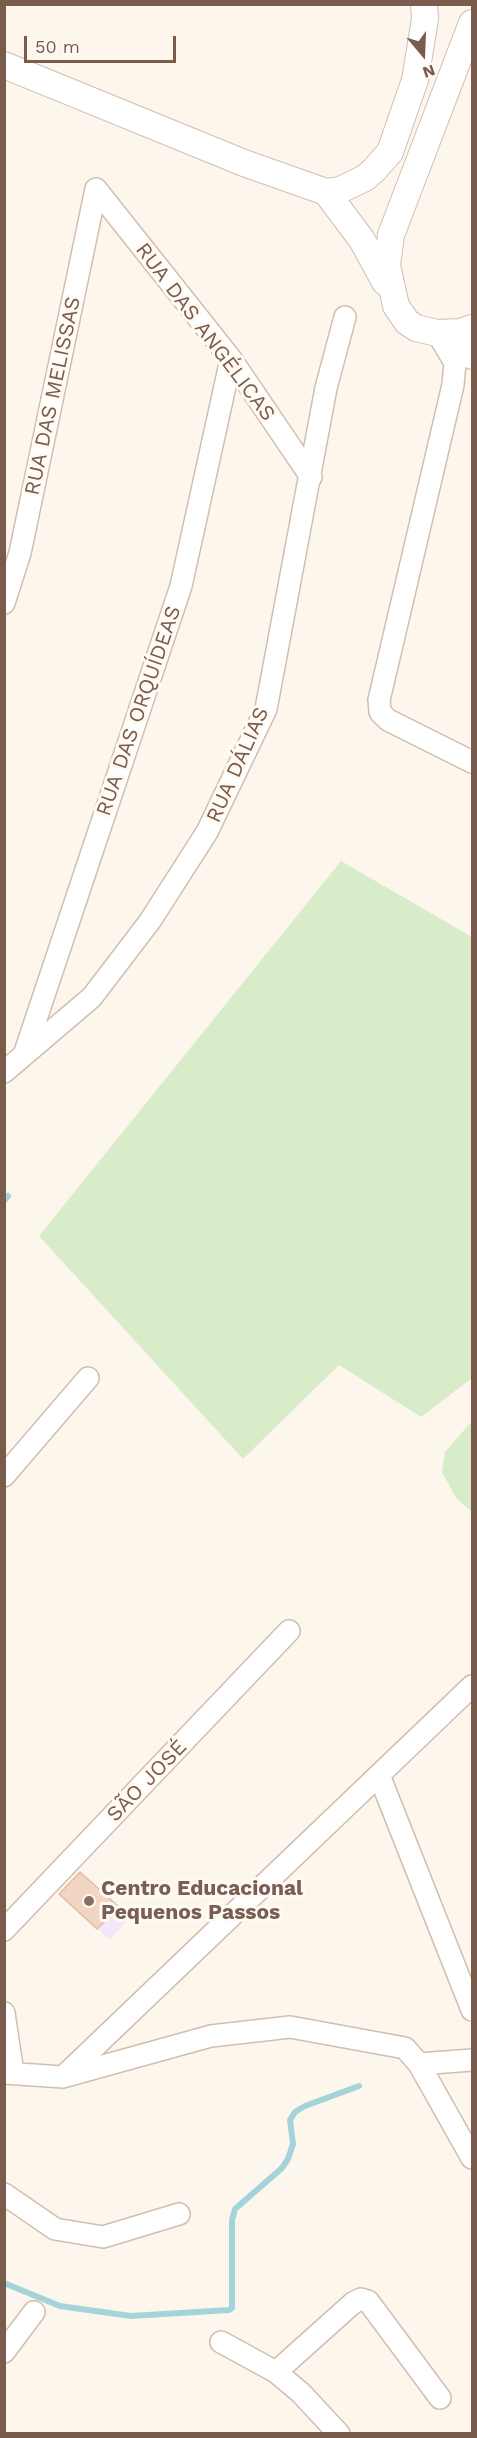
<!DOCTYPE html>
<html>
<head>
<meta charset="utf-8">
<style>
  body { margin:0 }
  #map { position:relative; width:477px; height:2438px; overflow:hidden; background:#fdf6ec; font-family:"Work Sans",sans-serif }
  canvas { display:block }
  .frame { position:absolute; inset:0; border:6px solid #7a5c4d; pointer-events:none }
  .north { position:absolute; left:393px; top:24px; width:60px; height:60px; -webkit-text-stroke:4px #fffaf3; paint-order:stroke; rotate:161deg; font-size:16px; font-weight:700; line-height:24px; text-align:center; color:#7a5c4d }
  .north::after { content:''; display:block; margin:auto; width:21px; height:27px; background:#7a5c4d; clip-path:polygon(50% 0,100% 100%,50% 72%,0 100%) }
  .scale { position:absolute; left:24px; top:36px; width:152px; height:27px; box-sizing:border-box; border:3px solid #7a5c4d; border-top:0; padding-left:8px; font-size:18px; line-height:21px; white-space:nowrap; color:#7a5c4d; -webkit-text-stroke:4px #fffaf3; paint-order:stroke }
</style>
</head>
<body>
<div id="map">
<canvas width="477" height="2438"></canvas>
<div class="frame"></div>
<div class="north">N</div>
<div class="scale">50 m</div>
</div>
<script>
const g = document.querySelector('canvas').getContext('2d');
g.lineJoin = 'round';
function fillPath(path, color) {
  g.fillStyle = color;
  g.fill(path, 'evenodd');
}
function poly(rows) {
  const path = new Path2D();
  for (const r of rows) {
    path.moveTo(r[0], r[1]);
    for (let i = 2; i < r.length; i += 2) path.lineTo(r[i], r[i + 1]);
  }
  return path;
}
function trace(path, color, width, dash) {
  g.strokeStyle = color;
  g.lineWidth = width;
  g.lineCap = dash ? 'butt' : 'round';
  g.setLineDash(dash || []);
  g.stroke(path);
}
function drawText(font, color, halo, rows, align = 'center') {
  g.font = font + ' "Work Sans",sans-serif';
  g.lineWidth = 6;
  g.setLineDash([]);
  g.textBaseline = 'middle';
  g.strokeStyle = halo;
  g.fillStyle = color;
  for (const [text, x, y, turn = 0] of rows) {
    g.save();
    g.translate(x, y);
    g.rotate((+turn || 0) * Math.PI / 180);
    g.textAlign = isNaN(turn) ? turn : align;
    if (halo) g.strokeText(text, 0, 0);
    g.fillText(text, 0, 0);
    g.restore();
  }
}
fillPath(poly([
  [80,1872,130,1917,110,1940,59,1894]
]), '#f3e8fa');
fillPath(poly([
  [341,861,472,937,472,1378,421,1417,339,1365,243,1459,39,1236],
  [472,1421,472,1512,456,1498,442,1472,445,1452]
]), '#d8ecc9');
trace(poly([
  [4,1201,8,1196],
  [4,2283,60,2306,131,2316,229,2310,232,2308,232,2220,235,2209,282,2168,288,2159,293,2144,290,2120,295,2112,305,2106,359,2086]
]), '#a5d3da', 6);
const building = poly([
  [80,1872,119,1907,97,1929,59,1894,80,1872]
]);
fillPath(building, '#f3d5c3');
trace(building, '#e6bba3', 1.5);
const minor = poly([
  [96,189,231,359,311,477],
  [438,334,455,363,453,385,379,700,380,712,388,720,472,762],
  [4,603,20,553,96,189],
  [24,1055,181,586,231,359],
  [4,1072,92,997,150,921,207,832,266,709,326,388,345,317],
  [4,1476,88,1378],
  [379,1775,472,2010],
  [4,1930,289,1631],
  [4,2013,13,2073],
  [419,2064,472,2060],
  [4,2073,63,2077,211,2036,290,2027,405,2048,419,2064,472,2158],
  [63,2077,472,1686],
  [4,2194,55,2229,103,2237,179,2214],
  [221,2342,276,2372,301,2393,339,2434],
  [4,2352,34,2312],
  [276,2372,353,2303,361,2299,368,2301,440,2398]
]);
const tertiary = poly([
  [472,23,391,235,387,265,396,306,407,322,416,328,437,333,461,332,472,328],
  [4,65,244,163,326,192,340,190,365,178,374,170,390,152,415,80,425,19,424,4],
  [326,192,362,240,385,282],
  [437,333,472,356]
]);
trace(minor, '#d1beb0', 24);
trace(tertiary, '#d1beb0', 28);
trace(minor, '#fff', 21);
trace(tertiary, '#fff', 26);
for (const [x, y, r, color] of [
  [89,1901,6,"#8d6e63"]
]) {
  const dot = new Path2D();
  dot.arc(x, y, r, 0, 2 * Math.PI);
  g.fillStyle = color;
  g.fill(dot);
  trace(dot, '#fffaf3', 2);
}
drawText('21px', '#7a5c4d', '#fffaf3', [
  ["RUA DAS ANGÉLICAS",205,332,53],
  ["RUA DAS MELISSAS",53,396,-78],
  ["RUA DAS ORQUÍDEAS",139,711,-71],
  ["RUA DÁLIAS",238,765,-66],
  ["SÃO JOSÉ",147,1781,-46]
]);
drawText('bold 21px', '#785e54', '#fffaf3', [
  ["Centro Educacional",101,1889],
  ["Pequenos Passos",101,1913]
], 'left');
</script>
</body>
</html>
